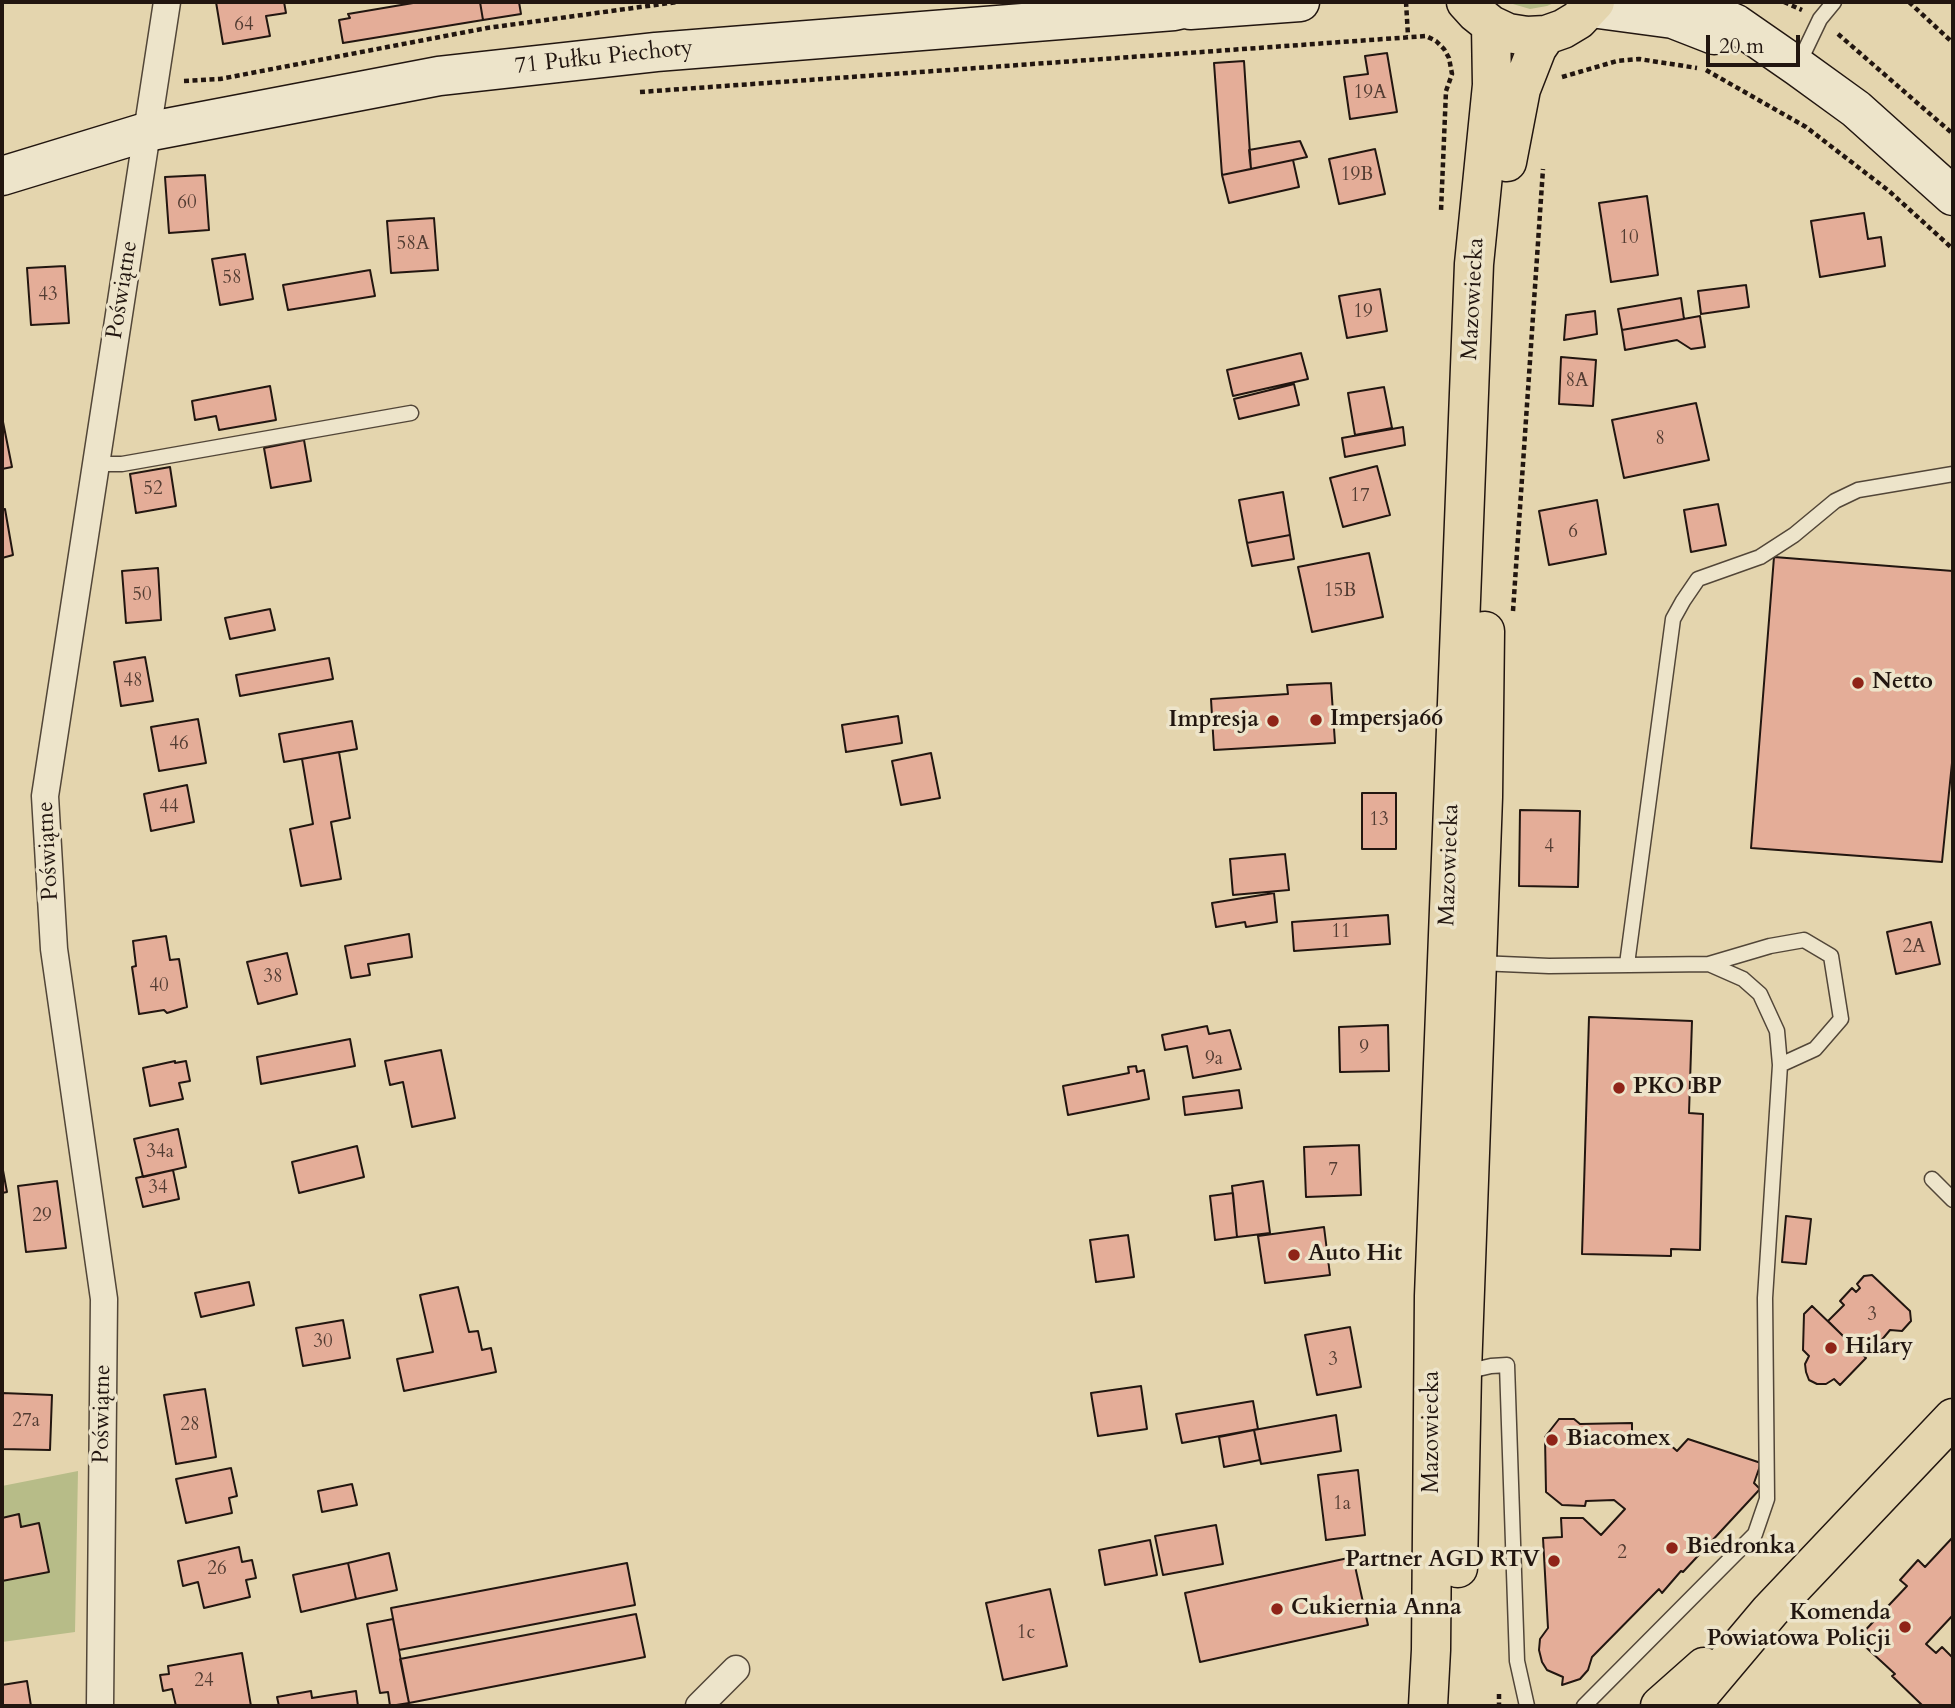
<!DOCTYPE html>
<html>
<head>
<meta charset="utf-8">
<style>
  body { margin:0 }
  #map { position:relative; width:1955px; height:1708px; overflow:hidden; background:#e4d5ae; font-family:Cardo,serif }
  canvas { display:block }
  .frame { position:absolute; inset:0; border:4px solid #221610; pointer-events:none }
  .scale { position:absolute; left:1706px; top:35px; width:94px; height:32px; box-sizing:border-box; border:4px solid #221610; border-top:0; padding-left:9px; font-size:21px; line-height:24px; white-space:nowrap; color:#221610; -webkit-text-stroke:5px #ede4ca; paint-order:stroke }
</style>
</head>
<body>
<div id="map">
<canvas width="1955" height="1708"></canvas>
<div class="frame"></div>
<div class="scale">20 m</div>
</div>
<script>
const g = document.querySelector('canvas').getContext('2d');
g.lineJoin = 'round';
function fillPath(path, color) {
  g.fillStyle = color;
  g.fill(path, 'evenodd');
}
function poly(rows) {
  const path = new Path2D();
  for (const r of rows) {
    path.moveTo(r[0], r[1]);
    for (let i = 2; i < r.length; i += 2) path.lineTo(r[i], r[i + 1]);
  }
  return path;
}
function trace(path, color, width, dash) {
  g.strokeStyle = color;
  g.lineWidth = width;
  g.lineCap = dash ? 'butt' : 'round';
  g.setLineDash(dash || []);
  g.stroke(path);
}
function drawText(font, color, halo, rows, align = 'center') {
  g.font = font + ' Cardo,serif';
  g.lineWidth = 7;
  g.setLineDash([]);
  g.textBaseline = 'middle';
  g.strokeStyle = halo;
  g.fillStyle = color;
  for (const [text, x, y, turn = 0] of rows) {
    g.save();
    g.translate(x, y);
    g.rotate((+turn || 0) * Math.PI / 180);
    g.textAlign = isNaN(turn) ? turn : align;
    if (halo) g.strokeText(text, 0, 0);
    g.fillText(text, 0, 0);
    g.restore();
  }
}
fillPath(poly([
  [1506,2,1556,2,1547,6,1530,9],
  [78,1471,75,1632,2,1642,2,1486]
]), '#b7bc88');
const building = poly([
  [216,2,284,2,286,13,266,16,270,36,223,44,216,2],
  [419,2,480,2,483,20,343,43,339,20,350,18,348,14,419,2],
  [480,2,519,2,521,14,483,20,480,2],
  [1387,53,1397,112,1350,119,1344,77,1368,74,1365,56,1387,53],
  [1244,61,1251,169,1222,175,1214,63,1244,61],
  [1300,141,1307,157,1251,169,1249,150,1300,141],
  [1375,149,1385,194,1339,204,1329,159,1375,149],
  [1293,160,1299,187,1229,203,1222,175,1293,160],
  [205,175,209,230,169,233,165,177,205,175],
  [1647,196,1658,275,1611,282,1599,203,1647,196],
  [1864,213,1868,239,1881,237,1885,266,1820,277,1811,221,1864,213],
  [434,218,438,270,391,273,387,221,434,218],
  [245,254,253,299,220,305,212,259,245,254],
  [65,266,69,323,31,325,27,268,65,266],
  [370,270,375,296,288,310,283,285,370,270],
  [1746,285,1749,307,1701,314,1698,291,1746,285],
  [1380,289,1387,331,1347,338,1339,296,1380,289],
  [1681,298,1684,319,1622,330,1618,309,1681,298],
  [1595,311,1597,334,1564,340,1566,315,1595,311],
  [1700,316,1705,347,1691,349,1677,340,1625,350,1622,330,1700,316],
  [1301,353,1308,379,1233,396,1227,370,1301,353],
  [1561,357,1596,360,1593,406,1559,404,1561,357],
  [1294,384,1299,405,1239,419,1234,399,1294,384],
  [270,386,276,420,219,430,216,416,195,420,192,401,270,386],
  [1384,387,1392,428,1355,435,1348,393,1384,387],
  [1696,403,1709,460,1624,478,1612,420,1696,403],
  [2,417,12,467,2,469,2,417],
  [1403,427,1405,445,1345,457,1342,438,1403,427],
  [304,440,311,481,271,488,264,448,304,440],
  [1377,466,1390,515,1343,527,1330,478,1377,466],
  [170,467,176,506,136,513,130,474,170,467],
  [1283,492,1290,535,1247,543,1239,500,1283,492],
  [1597,500,1606,554,1549,565,1539,511,1597,500],
  [1718,504,1726,545,1691,552,1684,510,1718,504],
  [5,509,13,555,2,558,2,510,5,509],
  [1290,535,1294,559,1252,566,1247,543,1290,535],
  [1369,553,1383,617,1312,632,1298,567,1369,553],
  [1774,557,1953,571,1953,753,1942,862,1751,848,1774,557],
  [158,568,161,620,126,623,122,571,158,568],
  [270,609,275,630,230,639,225,618,270,609],
  [145,657,153,701,121,706,114,662,145,657],
  [329,658,333,679,240,696,236,675,329,658],
  [1331,683,1335,743,1214,750,1211,699,1288,694,1287,685,1331,683],
  [898,716,902,743,846,752,842,725,898,716],
  [198,719,206,763,159,771,151,727,198,719],
  [352,721,357,749,284,762,279,734,352,721],
  [339,752,350,818,331,822,341,879,301,886,290,829,313,824,302,759,339,752],
  [931,753,940,798,901,805,892,761,931,753],
  [187,785,194,822,151,831,144,794,187,785],
  [1362,793,1396,793,1396,849,1362,849,1362,793],
  [1520,810,1580,811,1578,887,1519,886,1520,810],
  [1285,854,1289,890,1233,895,1230,859,1285,854],
  [1274,893,1277,922,1246,927,1245,922,1216,927,1212,903,1274,893],
  [1388,915,1390,944,1294,951,1292,922,1388,915],
  [1931,922,1940,964,1896,974,1887,932,1931,922],
  [409,934,412,957,368,964,370,975,351,978,345,946,409,934],
  [166,936,170,960,179,959,187,1007,167,1013,164,1010,139,1014,132,967,136,966,133,941,166,936],
  [287,953,297,994,258,1004,247,962,287,953],
  [1589,1017,1692,1021,1689,1113,1703,1114,1700,1250,1671,1249,1671,1256,1582,1254,1589,1017],
  [1388,1025,1389,1071,1340,1072,1339,1027,1388,1025],
  [1207,1026,1209,1034,1230,1030,1241,1069,1193,1078,1187,1046,1165,1050,1162,1035,1207,1026],
  [350,1039,355,1066,261,1084,257,1057,350,1039],
  [441,1050,455,1118,412,1127,403,1082,390,1085,385,1061,441,1050],
  [175,1061,175,1063,186,1061,190,1081,179,1083,183,1099,150,1106,143,1068,175,1061],
  [1136,1066,1137,1072,1144,1070,1149,1099,1068,1115,1063,1086,1129,1073,1128,1067,1136,1066],
  [1239,1090,1242,1108,1185,1115,1183,1097,1239,1090],
  [178,1129,186,1167,143,1177,134,1139,178,1129],
  [1359,1145,1361,1195,1306,1197,1304,1147,1359,1145],
  [357,1146,364,1177,299,1193,292,1162,357,1146],
  [2,1165,7,1192,2,1193,2,1165],
  [173,1170,179,1199,143,1207,136,1178,173,1170],
  [57,1181,66,1248,26,1252,18,1186,57,1181],
  [1263,1181,1270,1233,1237,1237,1232,1186,1263,1181],
  [1233,1193,1237,1237,1215,1240,1210,1196,1233,1193],
  [1786,1216,1811,1219,1806,1264,1782,1262,1786,1216],
  [1324,1227,1330,1275,1265,1283,1258,1236,1324,1227],
  [1128,1235,1134,1277,1096,1282,1090,1240,1128,1235],
  [1872,1275,1910,1311,1911,1321,1902,1331,1890,1330,1875,1348,1858,1351,1828,1321,1844,1305,1840,1301,1852,1288,1856,1292,1860,1288,1857,1284,1864,1276,1872,1275],
  [249,1282,254,1305,201,1317,195,1293,249,1282],
  [458,1287,469,1332,478,1331,482,1350,491,1348,496,1372,404,1391,397,1359,433,1352,420,1295,458,1287],
  [1812,1306,1866,1358,1840,1385,1834,1379,1826,1384,1817,1384,1809,1380,1806,1372,1805,1364,1809,1356,1803,1350,1804,1314,1812,1306],
  [343,1320,350,1358,303,1366,296,1328,343,1320],
  [1350,1327,1361,1387,1317,1395,1305,1335,1350,1327],
  [1141,1386,1147,1429,1098,1436,1091,1393,1141,1386],
  [205,1389,216,1457,176,1464,164,1395,205,1389],
  [2,1393,52,1395,50,1450,2,1449,2,1393],
  [1253,1401,1258,1429,1182,1443,1176,1414,1253,1401],
  [1336,1415,1341,1451,1261,1464,1254,1430,1336,1415],
  [1559,1419,1574,1419,1580,1424,1632,1423,1632,1443,1667,1442,1677,1451,1688,1439,1761,1463,1754,1483,1760,1489,1683,1572,1681,1571,1662,1593,1659,1589,1592,1657,1588,1670,1580,1679,1562,1685,1563,1677,1547,1670,1542,1662,1539,1650,1540,1639,1548,1628,1543,1538,1562,1537,1561,1518,1583,1518,1601,1535,1625,1509,1614,1500,1586,1501,1585,1506,1562,1505,1546,1492,1545,1437,1559,1419],
  [1254,1430,1260,1460,1224,1467,1219,1437,1254,1430],
  [231,1468,237,1496,229,1498,232,1513,186,1523,176,1479,231,1468],
  [1358,1470,1365,1535,1326,1540,1318,1475,1358,1470],
  [352,1484,357,1505,322,1512,318,1491,352,1484],
  [19,1514,21,1527,39,1523,49,1572,2,1581,2,1518,19,1514],
  [1216,1525,1223,1564,1163,1575,1155,1536,1216,1525],
  [1953,1537,1953,1615,1926,1644,1936,1653,1942,1647,1953,1658,1953,1706,1923,1706,1892,1676,1895,1674,1857,1639,1907,1586,1900,1580,1918,1560,1925,1567,1953,1537],
  [1150,1540,1157,1575,1105,1585,1099,1550,1150,1540],
  [239,1547,242,1562,252,1560,256,1578,246,1580,250,1597,204,1608,198,1582,183,1586,178,1561,239,1547],
  [389,1553,397,1590,356,1599,348,1563,389,1553],
  [1353,1557,1368,1625,1200,1662,1185,1593,1353,1557],
  [348,1563,356,1599,301,1612,293,1575,348,1563],
  [627,1563,635,1605,399,1650,391,1608,627,1563],
  [1050,1589,1067,1666,1003,1680,986,1603,1050,1589],
  [636,1614,645,1657,409,1703,400,1659,636,1614],
  [393,1619,409,1703,390,1706,388,1692,380,1693,367,1624,393,1619],
  [242,1653,251,1706,176,1706,172,1689,163,1691,160,1675,169,1674,168,1666,242,1653],
  [27,1681,31,1706,2,1706,2,1685,27,1681],
  [311,1691,312,1698,356,1691,358,1706,279,1706,277,1697,311,1691]
]);
fillPath(building, '#e4ad98');
trace(building, '#221610', 2);
const lane = poly([
  [1798,65,1820,19,1834,2],
  [96,464,122,464,411,413],
  [1479,963,1549,966,1709,964,1770,946,1804,940,1831,956,1841,1019,1815,1049,1780,1065],
  [1627,964,1673,619,1683,601,1698,579,1760,557,1794,535,1835,501,1858,490,1953,474],
  [1932,1179,1953,1200],
  [1465,1372,1491,1366,1507,1365,1517,1661,1527,1706],
  [1584,1706,1755,1534,1767,1499,1765,1298,1780,1065,1777,1031,1760,994,1743,979,1709,964]
]);
const street = poly([
  [100,1706,104,1299,54,949,45,796,167,2],
  [699,1706,736,1669]
]);
const secondary = poly([
  [1686,2,1736,24,1798,67,1856,109,1953,196],
  [1591,8,1673,19,1714,35],
  [1190,10,1300,2],
  [2,176,146,132,439,76,656,52,1174,11,1215,2]
]);
const primary = poly([
  [1466,2,1476,13,1491,25,1508,33,1527,36,1546,35,1563,29,1578,20,1595,2],
  [1507,162,1521,89,1537,48,1546,35],
  [1458,1568,1462,1372,1483,797,1485,631],
  [1428,1706,1431,1650,1434,1296,1447,961,1474,264,1492,85,1491,25],
  [1660,1706,1704,1667],
  [1690,1706,1770,1611,1953,1418]
]);
trace(lane, '#524638', 17);
trace(street, '#524638', 29);
trace(secondary, '#221610', 41);
trace(primary, '#221610', 41);
trace(poly([
  [1406,2,1408,36],
  [1784,2,1802,10],
  [1909,2,1953,43],
  [1838,34,1953,134],
  [1706,70,1806,127,1889,191,1953,249],
  [1562,77,1617,61,1639,59,1697,68],
  [184,81,220,79,487,28,677,2],
  [640,92,1426,36,1436,41,1444,49,1449,58,1452,74,1446,91,1441,211],
  [1513,611,1543,169],
  [1499,1694,1499,1706]
]), '#221610', 4.5, [5, 3.5]);
trace(lane, '#ede4ca', 14);
trace(street, '#ede4ca', 26);
trace(secondary, '#ede4ca', 38);
trace(primary, '#e4d5ae', 38);
for (const [x, y, r, color] of [
  [1858,683,7,"#8f2418"],
  [1316,720,7,"#8f2418"],
  [1273,721,7,"#8f2418"],
  [1619,1088,7,"#8f2418"],
  [1294,1255,7,"#8f2418"],
  [1831,1348,7,"#8f2418"],
  [1552,1440,7,"#8f2418"],
  [1672,1548,7,"#8f2418"],
  [1554,1561,7,"#8f2418"],
  [1277,1609,7,"#8f2418"],
  [1905,1627,7,"#8f2418"]
]) {
  const dot = new Path2D();
  dot.arc(x, y, r, 0, 2 * Math.PI);
  g.fillStyle = color;
  g.fill(dot);
  trace(dot, '#ede4ca', 2.5);
}
drawText('19px', '#523c32', null, [
  ["64",244,26],
  ["19A",1370,94],
  ["19B",1357,176],
  ["60",187,204],
  ["10",1629,239],
  ["58A",413,245],
  ["58",232,279],
  ["43",48,296],
  ["19",1363,313],
  ["8A",1577,382],
  ["8",1660,440],
  ["52",153,490],
  ["17",1360,497],
  ["6",1573,533],
  ["15B",1340,592],
  ["50",142,596],
  ["48",133,682],
  ["46",179,745],
  ["44",169,808],
  ["13",1379,821],
  ["4",1549,848],
  ["11",1341,933],
  ["2A",1914,948],
  ["38",273,978],
  ["40",159,987],
  ["9",1364,1049],
  ["9a",1214,1060],
  ["34a",160,1153],
  ["7",1333,1171],
  ["34",158,1189],
  ["29",42,1217],
  ["3",1872,1316],
  ["30",323,1343],
  ["3",1333,1361],
  ["27a",26,1422],
  ["28",190,1426],
  ["1a",1342,1505],
  ["2",1622,1554],
  ["26",217,1570],
  ["1c",1026,1634],
  ["24",204,1682]
]);
drawText('23px', '#221610', '#ede4ca', [
  ["71 Pułku Piechoty",604,58,-6],
  ["Poświątne",123,290,-81],
  ["Mazowiecka",1474,299,-87],
  ["Poświątne",49,851,-93],
  ["Mazowiecka",1450,865,-88],
  ["Poświątne",103,1414,-89],
  ["Mazowiecka",1433,1432,-90]
]);
drawText('bold 23px', '#221610', '#ede4ca', [
  ["Netto",1872,683],
  ["Impersja66",1330,720],
  ["Impresja",1259,721,"right"],
  ["PKO BP",1633,1088],
  ["Auto Hit",1308,1255],
  ["Hilary",1845,1348],
  ["Biacomex",1566,1440],
  ["Biedronka",1686,1548],
  ["Partner AGD RTV",1540,1561,"right"],
  ["Cukiernia Anna",1291,1609],
  ["Komenda",1891,1614,"right"],
  ["Powiatowa Policji",1891,1640,"right"]
], 'left');
</script>
</body>
</html>
